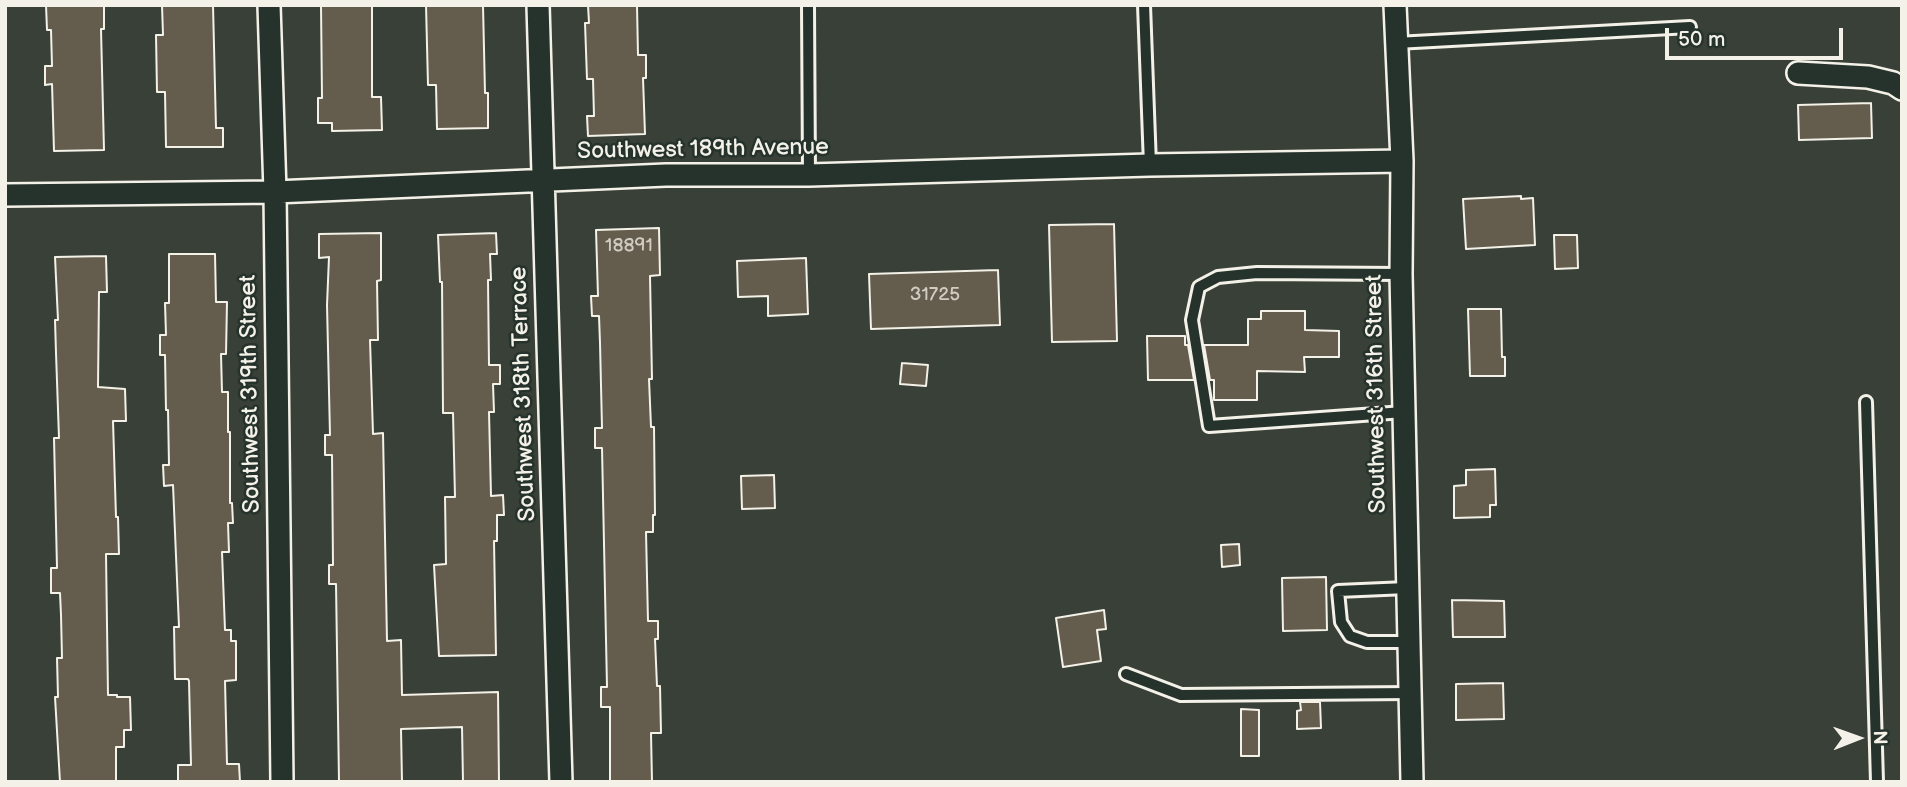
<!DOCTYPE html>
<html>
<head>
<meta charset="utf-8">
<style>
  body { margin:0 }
  #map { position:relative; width:1907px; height:787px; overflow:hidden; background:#394037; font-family:"Balsamiq Sans",sans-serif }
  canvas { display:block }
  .frame { position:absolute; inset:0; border:7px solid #f4f1e8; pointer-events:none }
  .north { position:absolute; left:1823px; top:703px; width:70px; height:70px; -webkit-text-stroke:5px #26332d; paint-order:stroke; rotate:89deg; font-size:19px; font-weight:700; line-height:28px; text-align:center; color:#f4f1e8 }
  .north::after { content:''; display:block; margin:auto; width:24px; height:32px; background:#f4f1e8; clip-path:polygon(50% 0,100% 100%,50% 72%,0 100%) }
  .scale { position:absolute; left:1665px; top:28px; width:178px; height:32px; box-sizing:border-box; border:4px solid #f4f1e8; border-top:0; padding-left:9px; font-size:21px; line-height:24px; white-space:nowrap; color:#f4f1e8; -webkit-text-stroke:5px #26332d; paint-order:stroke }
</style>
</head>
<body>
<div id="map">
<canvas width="1907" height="787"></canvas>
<div class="frame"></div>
<div class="north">N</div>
<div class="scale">50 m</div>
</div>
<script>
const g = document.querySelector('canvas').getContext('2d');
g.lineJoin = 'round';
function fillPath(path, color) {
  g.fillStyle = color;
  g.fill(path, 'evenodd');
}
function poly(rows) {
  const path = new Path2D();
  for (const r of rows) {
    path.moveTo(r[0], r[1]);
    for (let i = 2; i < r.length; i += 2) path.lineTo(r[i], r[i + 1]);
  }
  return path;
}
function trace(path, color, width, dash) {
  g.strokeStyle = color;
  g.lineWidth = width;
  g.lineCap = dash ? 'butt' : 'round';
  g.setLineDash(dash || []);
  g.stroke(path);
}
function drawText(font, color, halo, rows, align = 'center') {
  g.font = font + ' "Balsamiq Sans",sans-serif';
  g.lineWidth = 5;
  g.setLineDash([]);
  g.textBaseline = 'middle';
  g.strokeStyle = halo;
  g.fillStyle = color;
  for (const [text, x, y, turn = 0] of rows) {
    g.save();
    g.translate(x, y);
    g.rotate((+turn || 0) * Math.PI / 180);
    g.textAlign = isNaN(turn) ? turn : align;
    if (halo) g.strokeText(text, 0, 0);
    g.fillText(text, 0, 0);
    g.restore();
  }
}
const building = poly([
  [46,5,104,5,104,29,101,29,104,150,54,151,52,84,45,85,45,66,52,66,51,30,47,30,46,5],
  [162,5,213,5,216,128,223,128,223,147,166,147,165,92,157,92,156,35,163,35,162,5],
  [321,5,372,5,372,97,381,97,382,130,332,131,332,123,318,123,318,98,322,98,321,5],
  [426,5,483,5,485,93,488,93,488,128,437,129,436,85,428,85,426,5],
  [588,5,637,5,638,55,646,55,646,78,643,78,645,134,588,136,587,116,594,116,593,79,587,79,585,23,589,23,588,5],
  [1871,103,1872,138,1799,140,1798,105,1871,103],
  [1521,196,1521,199,1533,198,1535,245,1466,249,1463,199,1521,196],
  [1114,224,1117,341,1052,342,1049,225,1114,224],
  [659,228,660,275,650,276,652,379,649,379,651,427,654,427,655,515,653,515,653,532,646,532,648,621,658,621,658,639,655,639,657,686,660,686,661,733,651,733,652,782,610,782,610,707,601,707,601,687,607,687,602,448,595,448,595,428,602,428,600,343,599,316,592,316,591,296,598,296,596,230,659,228],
  [381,233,381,280,377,281,378,340,370,340,373,434,383,433,387,641,401,640,402,695,498,692,499,782,463,782,462,727,401,729,402,782,339,782,336,584,329,584,329,565,333,565,332,455,325,455,325,435,330,435,327,305,329,257,319,258,319,234,381,233],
  [496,233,497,254,490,254,491,280,488,280,489,365,500,365,500,384,493,384,494,412,489,412,491,496,503,495,504,515,497,515,497,541,494,541,496,655,439,656,434,565,446,564,445,497,455,497,453,413,443,413,442,282,440,282,438,235,496,233],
  [1554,235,1577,235,1578,268,1555,269,1554,235],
  [169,254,215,254,216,302,227,302,226,354,221,354,222,392,228,392,228,432,230,432,230,503,232,503,233,523,228,523,229,552,222,552,225,630,231,630,231,641,236,641,236,680,225,681,227,764,239,764,240,782,178,782,178,765,191,765,189,681,188,679,175,679,174,627,179,627,173,485,164,486,163,465,169,465,168,410,166,410,165,355,160,355,160,335,166,335,165,303,169,303,169,254],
  [106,256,107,292,99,292,98,387,125,389,126,421,113,421,116,517,118,517,119,554,106,554,108,695,117,695,117,697,130,697,131,730,124,730,124,747,116,747,116,782,60,782,55,697,58,697,57,658,62,658,61,615,60,593,51,593,51,568,57,568,54,438,59,438,56,353,55,320,58,320,55,257,106,256],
  [806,258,808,314,768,316,768,296,738,297,737,261,806,258],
  [998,270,1000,325,871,329,869,274,998,270],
  [1468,309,1501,309,1502,357,1505,357,1505,376,1470,376,1468,309],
  [1261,311,1305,311,1305,330,1339,331,1339,357,1304,357,1305,372,1257,371,1257,400,1214,400,1214,380,1210,380,1204,345,1248,345,1248,319,1261,319,1261,311],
  [1147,336,1185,336,1185,345,1188,345,1194,380,1148,380,1147,336],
  [902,363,928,365,926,386,900,384,902,363],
  [1495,469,1496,505,1490,505,1490,517,1454,518,1454,486,1466,485,1466,470,1495,469],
  [774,475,775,508,742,509,741,476,774,475],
  [1239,544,1240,565,1222,567,1221,545,1239,544],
  [1326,577,1327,630,1283,631,1282,578,1326,577],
  [1452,600,1504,601,1505,637,1453,637,1452,600],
  [1104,610,1106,629,1097,630,1101,661,1063,667,1056,618,1104,610],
  [1503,683,1504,719,1456,720,1456,684,1503,683],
  [1300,702,1320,702,1321,728,1297,729,1297,711,1301,710,1300,702],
  [1241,709,1259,710,1259,756,1241,756,1241,709]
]);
fillPath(building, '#645d4d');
trace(building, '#f4f1e8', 2);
const lane = poly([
  [808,5,809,175],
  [1144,5,1150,165],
  [1396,43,1690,27],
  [1401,274,1257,273,1218,277,1199,287,1192,320,1209,426,1404,412],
  [1866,402,1877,782],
  [1407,588,1338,591,1341,622,1350,636,1367,642,1409,642],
  [1126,674,1181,695,1410,693]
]);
const street = poly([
  [269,5,275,192,282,782],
  [538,5,561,782],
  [1395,5,1402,161,1401,274,1412,782],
  [1798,73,1868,77,1893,83,1902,89],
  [5,195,275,192,666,175,809,175,1150,165,1402,161]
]);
trace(lane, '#f4f1e8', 16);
trace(street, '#f4f1e8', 26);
trace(lane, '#26332d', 10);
trace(street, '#26332d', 21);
drawText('19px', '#d0ccc1', null, [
  ["18891",629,246],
  ["31725",935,295]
]);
drawText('23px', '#f4f1e8', '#26332d', [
  ["Southwest 189th Avenue",703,150,-1],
  ["Southwest 319th Street",251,394,-91],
  ["Southwest 318th Terrace",524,394,-92],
  ["Southwest 316th Street",1377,394,-91]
]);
</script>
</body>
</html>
